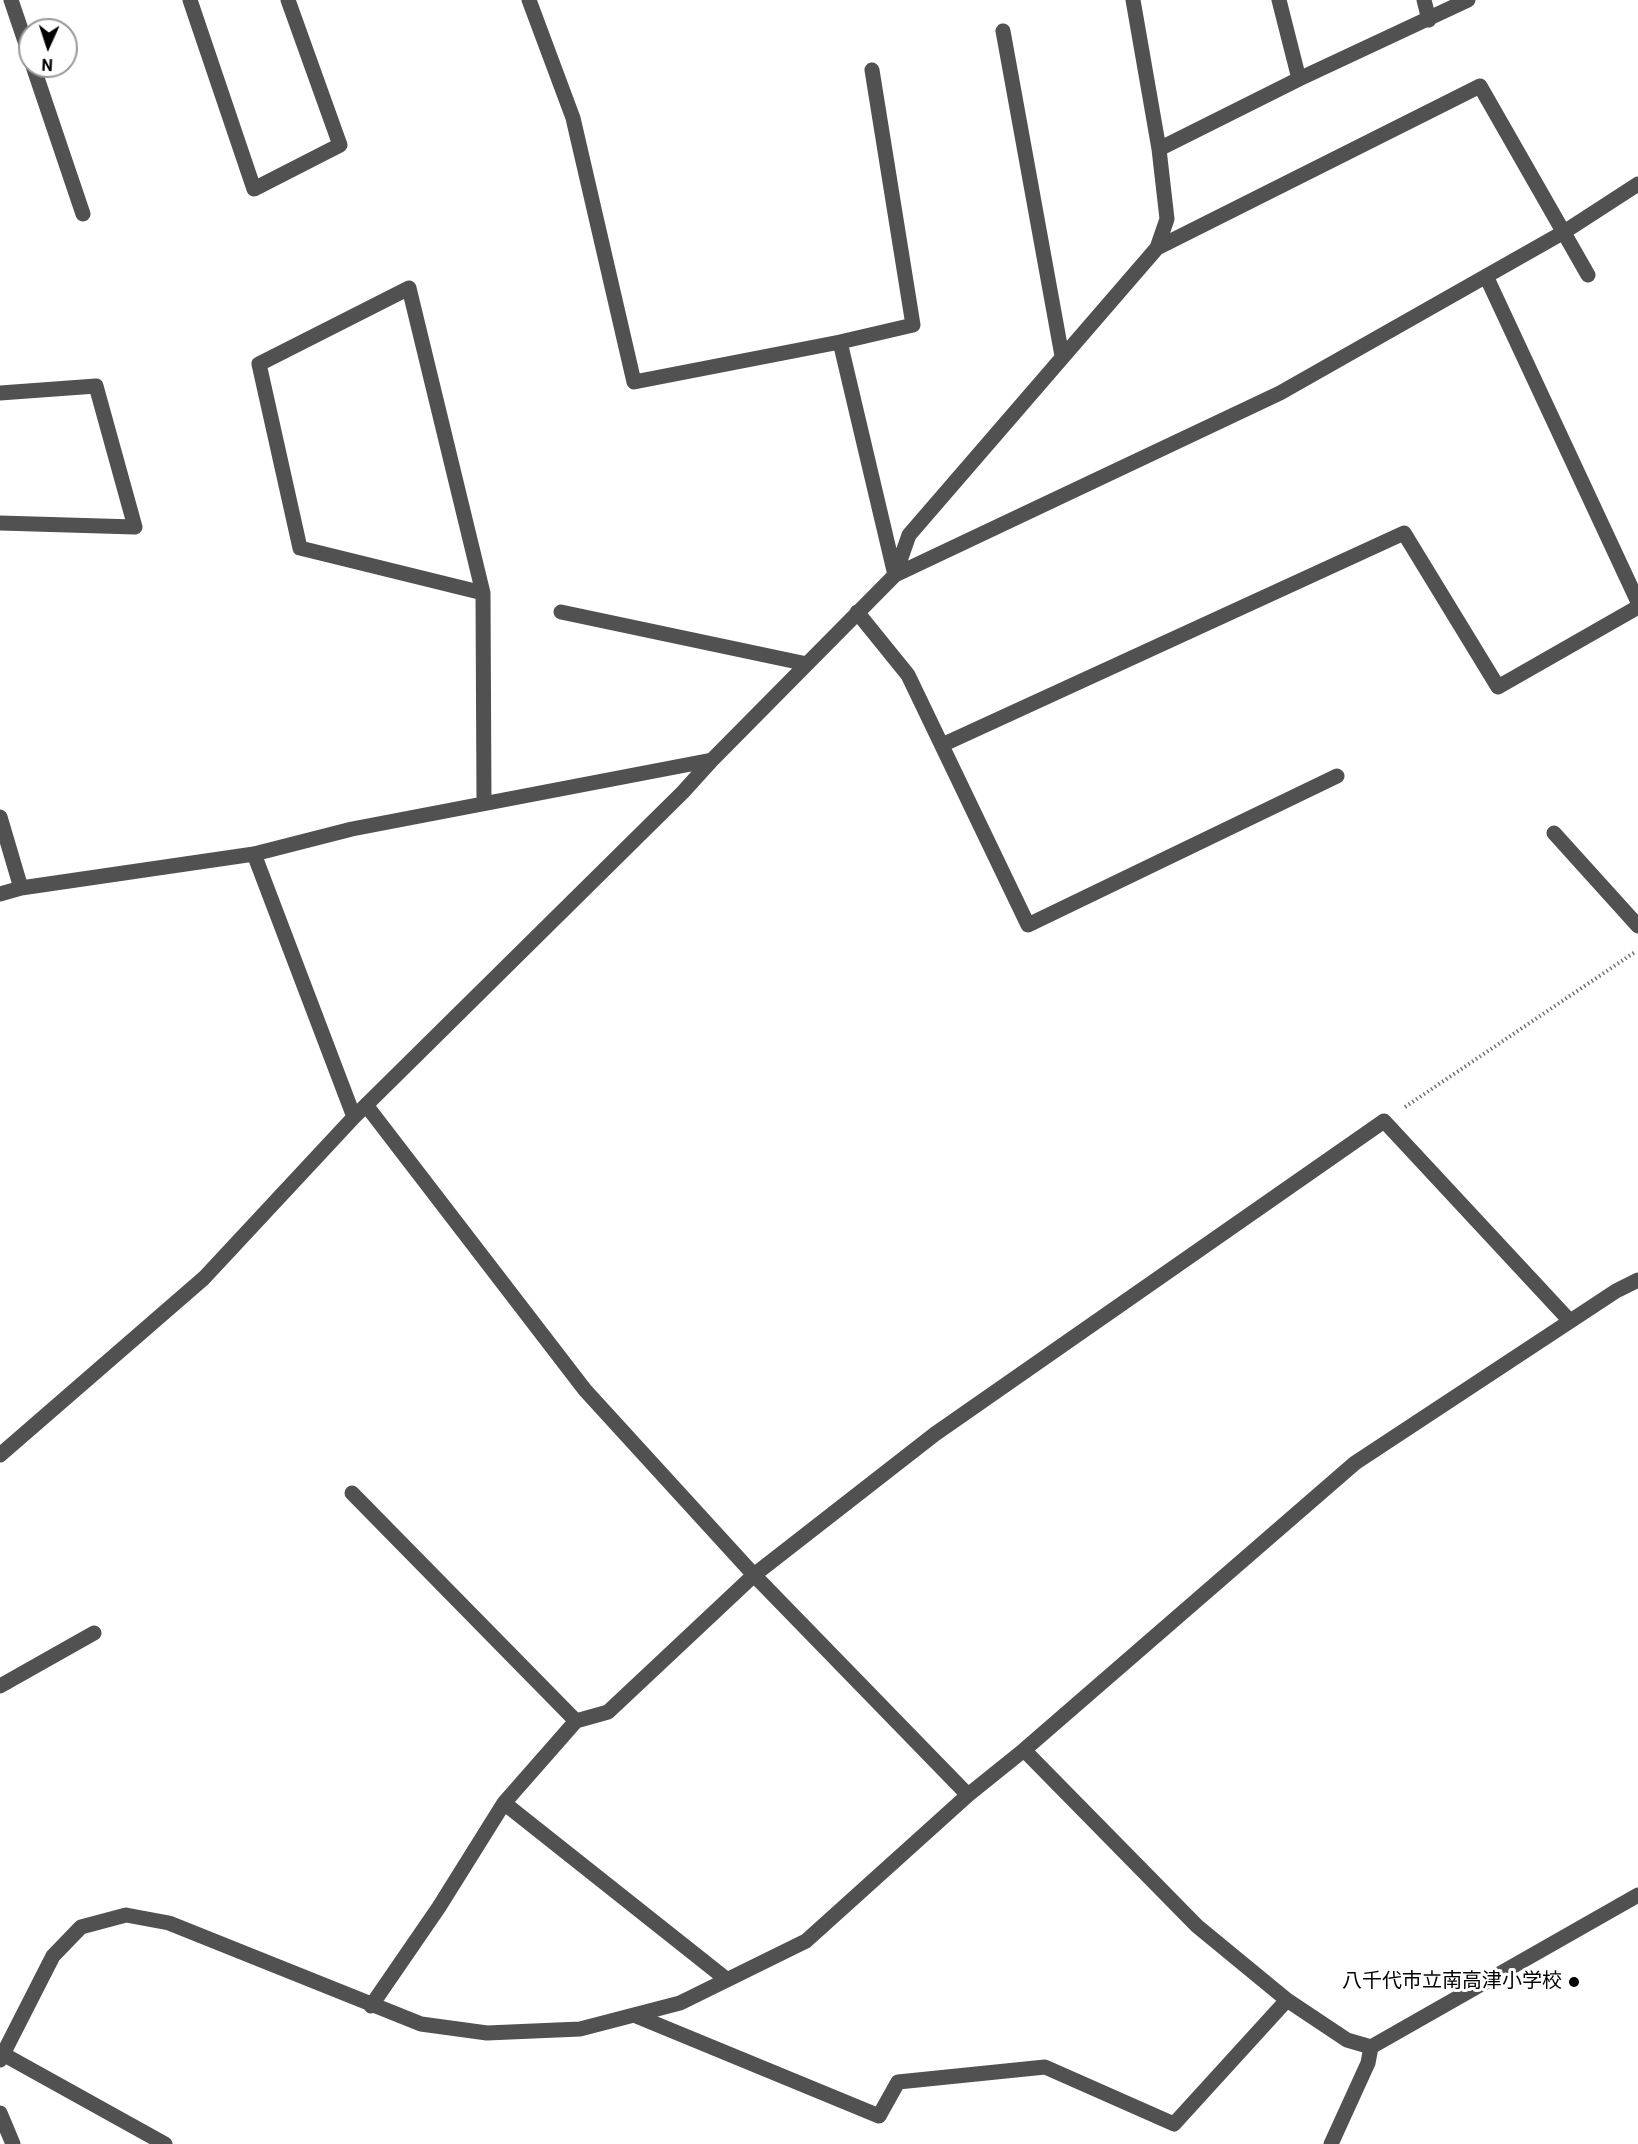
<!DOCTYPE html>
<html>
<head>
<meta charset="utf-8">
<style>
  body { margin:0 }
  #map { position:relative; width:1638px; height:2144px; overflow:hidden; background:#fff; font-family:Roboto,sans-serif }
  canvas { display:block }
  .north { position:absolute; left:18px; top:18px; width:60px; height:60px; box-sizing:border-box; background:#fff; border:2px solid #999; border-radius:50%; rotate:183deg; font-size:16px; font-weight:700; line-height:24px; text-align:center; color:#000 }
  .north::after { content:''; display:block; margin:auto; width:21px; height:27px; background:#000; clip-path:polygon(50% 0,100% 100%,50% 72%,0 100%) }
</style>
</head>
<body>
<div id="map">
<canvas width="1638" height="2144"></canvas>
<div class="north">N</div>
</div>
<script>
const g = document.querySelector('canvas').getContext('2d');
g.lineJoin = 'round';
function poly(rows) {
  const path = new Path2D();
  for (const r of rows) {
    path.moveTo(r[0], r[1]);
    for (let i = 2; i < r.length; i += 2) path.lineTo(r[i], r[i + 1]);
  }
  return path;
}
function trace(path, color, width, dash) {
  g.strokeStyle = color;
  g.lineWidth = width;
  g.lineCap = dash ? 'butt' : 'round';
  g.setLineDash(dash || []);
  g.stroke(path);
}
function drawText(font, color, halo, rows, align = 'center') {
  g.font = font + ' Roboto,"Noto Sans JP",sans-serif';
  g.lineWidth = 6;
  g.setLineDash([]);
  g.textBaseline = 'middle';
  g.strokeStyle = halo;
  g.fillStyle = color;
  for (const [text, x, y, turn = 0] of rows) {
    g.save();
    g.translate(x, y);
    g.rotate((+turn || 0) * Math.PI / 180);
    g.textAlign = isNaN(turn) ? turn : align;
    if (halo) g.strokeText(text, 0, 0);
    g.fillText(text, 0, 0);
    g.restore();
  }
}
trace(poly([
  [1405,1107,1635,952]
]), '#737373', 4, [1.5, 3]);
trace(poly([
  [11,0,30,56],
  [190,0,254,189,340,145,288,0],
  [529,0,573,118,634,382,840,342,895,575,1280,393,1564,232,1638,184],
  [1133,0,1159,149],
  [1279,0,1299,79],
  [1424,0,1429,20],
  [1003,31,1062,356],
  [33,66,83,214],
  [1157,248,1480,86,1588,275],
  [1486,276,1638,602],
  [840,342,913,325,872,70],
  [0,393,96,386,135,527,0,523],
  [483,593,300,548,259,364,409,288,483,593,484,803],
  [561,612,807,664],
  [857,612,908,675,1028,925,1337,776],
  [942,745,1404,533,1498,687,1638,607],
  [0,817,21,888],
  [1554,833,1638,926],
  [254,854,354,1117],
  [0,894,21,888,254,854,352,829,712,760],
  [366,1105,585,1390,754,1575,968,1795],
  [0,1455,204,1278,354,1117,683,792,712,760,895,575,909,535,1157,248,1167,219,1159,149,1299,79,1468,0],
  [352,1493,576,1721],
  [0,1686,94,1633],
  [1024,1750,1197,1926,1287,2000,1347,2040,1371,2047,1638,1895],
  [504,1803,726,1979],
  [371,2006,439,1907,504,1803,576,1721,608,1712,754,1575,935,1434,1384,1121,1570,1321],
  [634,2015,879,2116,898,2082,1045,2067,1174,2124,1287,2000],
  [3,2054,165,2144],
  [0,2060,53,1956,81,1927,126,1915,169,1923,421,2024,487,2033,580,2029,680,2003,806,1941,968,1795,1024,1750,1355,1463,1616,1291,1638,1280],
  [0,2113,13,2144],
  [1331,2144,1368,2063,1371,2047]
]), '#515151', 15);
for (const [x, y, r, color] of [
  [1574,1982,6,"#000"]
]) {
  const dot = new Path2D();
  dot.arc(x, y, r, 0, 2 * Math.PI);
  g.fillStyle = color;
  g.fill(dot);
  trace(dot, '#fff', 2);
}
drawText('20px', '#000', '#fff', [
  ["八千代市立南高津小学校",1562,1982]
], 'right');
</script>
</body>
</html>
